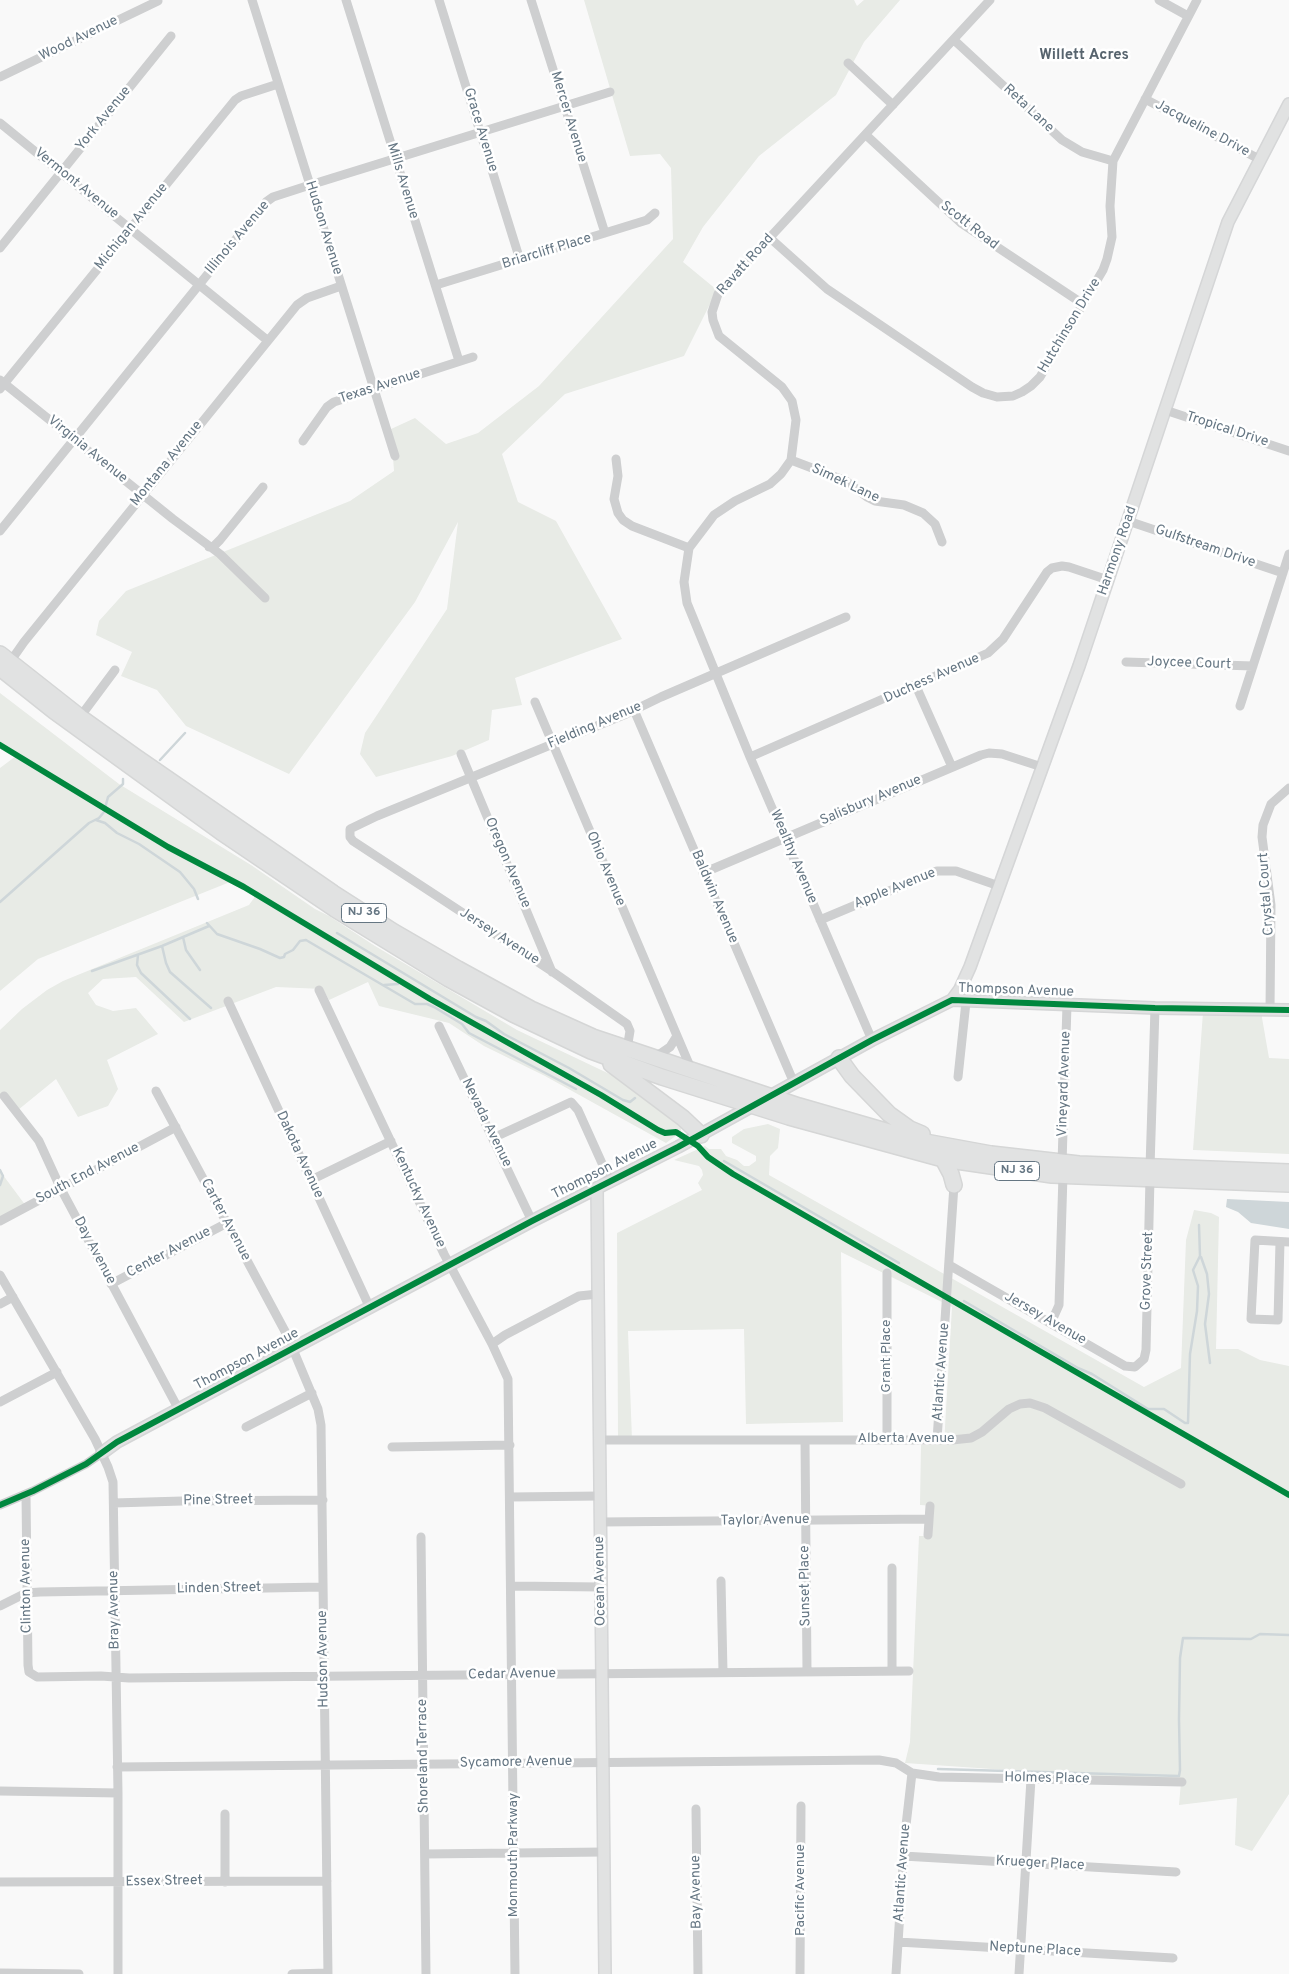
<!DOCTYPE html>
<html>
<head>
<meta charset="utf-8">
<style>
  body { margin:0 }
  canvas { display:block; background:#f9f9f9 }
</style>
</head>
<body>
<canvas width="1289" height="1974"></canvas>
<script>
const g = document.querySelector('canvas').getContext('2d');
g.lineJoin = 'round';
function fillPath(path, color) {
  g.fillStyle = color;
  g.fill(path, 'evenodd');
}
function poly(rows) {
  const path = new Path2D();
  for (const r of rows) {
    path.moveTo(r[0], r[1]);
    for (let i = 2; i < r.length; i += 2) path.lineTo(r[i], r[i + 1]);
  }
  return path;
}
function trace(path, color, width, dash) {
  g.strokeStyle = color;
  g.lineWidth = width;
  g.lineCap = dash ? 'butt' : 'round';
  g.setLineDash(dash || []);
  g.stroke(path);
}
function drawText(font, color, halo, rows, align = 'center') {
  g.font = font + ' Overpass,sans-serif';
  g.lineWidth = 5;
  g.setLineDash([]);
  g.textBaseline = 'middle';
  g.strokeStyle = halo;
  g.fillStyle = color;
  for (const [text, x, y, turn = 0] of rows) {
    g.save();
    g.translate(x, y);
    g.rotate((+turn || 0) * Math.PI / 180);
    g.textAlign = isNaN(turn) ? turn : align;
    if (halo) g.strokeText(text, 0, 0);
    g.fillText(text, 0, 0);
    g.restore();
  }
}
fillPath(poly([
  [584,0,854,0,857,6,864,0,900,0,864,42,836,95,759,156,703,227,683,262,717,290,684,356,565,394,502,454,518,502,556,521,622,639,515,678,522,705,492,710,489,740,452,756,376,777,360,754,365,733,447,609,458,522,415,602,289,774,186,726,157,690,121,676,132,652,96,635,99,621,126,591,350,501,394,471,391,429,415,418,446,444,478,433,539,386,673,239,671,168,660,154,630,156],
  [0,693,119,784,251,865,315,909,329,916,375,946,517,1030,618,1078,677,1121,681,1126,681,1132,666,1143,545,1076,484,1046,449,1023,379,1006,368,982,329,1000,323,989,276,987,184,1022,136,977,103,979,88,993,96,1005,113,1011,136,1008,158,1034,107,1060,118,1089,108,1106,78,1117,56,1079,18,1110,0,1097,0,1030,22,1009,47,990,63,981,249,905,254,898,254,892,251,889,238,881,230,882,38,959,0,991,0,768,16,756,0,747],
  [1203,1012,1261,1012,1269,1058,1289,1059,1289,1154,1193,1150],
  [768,1124,780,1129,778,1148,770,1156,769,1175,1144,1387,1181,1368,1186,1240,1194,1210,1211,1213,1219,1217,1216,1349,1238,1349,1260,1360,1289,1366,1289,1794,1252,1851,1235,1845,1237,1798,1179,1805,1181,1782,905,1763,910,1742,919,1536,932,1536,934,1506,920,1505,921,1445,944,1444,952,1307,841,1252,843,1422,746,1424,744,1329,628,1331,632,1440,618,1440,617,1233,702,1190,698,1183,703,1175,702,1170,699,1166,674,1160,705,1146,709,1149,721,1149,726,1156,737,1160,744,1166,749,1166,756,1161,756,1156,732,1143,732,1137,744,1129],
  [0,1171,26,1206,0,1221]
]), '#e8ebe6');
fillPath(poly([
  [1227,1199,1289,1202,1289,1229,1251,1223,1238,1212,1226,1207]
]), '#ced6d9');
trace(poly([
  [160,760,185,733],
  [96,820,105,823,117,833,139,844,180,872,194,889,198,899],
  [0,902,89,823,99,818,104,812,108,797,123,784,123,779],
  [207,923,217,934,260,949,280,958,284,957,285,954,293,950,300,941,306,940,415,1004,427,1004,434,1007,462,1024,469,1033,576,1089],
  [337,933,476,1017,486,1021,504,1034,569,1068,623,1100,630,1102,635,1098],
  [183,937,186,950,200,970],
  [162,946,166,963,170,972,211,1008],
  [138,955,137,965,141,973,190,1019],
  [92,971,162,946,209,926],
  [384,985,398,984],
  [724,1161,899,1263],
  [0,1170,3,1176,0,1185],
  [1201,1257,1207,1274,1209,1294,1205,1324,1210,1363],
  [964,1301,1078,1368,1092,1374,1148,1409,1164,1409,1185,1423,1188,1423,1190,1354,1197,1311,1198,1286,1193,1270,1200,1256,1199,1225],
  [938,1769,1179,1776,1180,1770,1179,1719,1180,1658,1183,1638,1251,1639,1260,1634,1289,1635]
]), '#ced6d9', 2.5);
const secondary = poly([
  [952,1000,960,989,970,967,1079,666,1228,222,1289,104],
  [597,1188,605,1974],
  [102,1453,117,1442,532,1221,678,1147,872,1040,952,1000,1155,1008,1289,1010]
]);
const highway = poly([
  [0,654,80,717,136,757,333,893,394,932,458,969,531,1009,593,1037,799,1106,920,1141,991,1154,1079,1164,1289,1172],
  [0,668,54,711,221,832,335,909,449,979,513,1014,591,1051,662,1077,789,1117,943,1159,1052,1175,1289,1184],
  [839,1058,852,1076,889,1114,910,1129,922,1134],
  [611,1064,683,1118,701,1135],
  [943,1159,951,1174,954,1185]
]);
trace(secondary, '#d5d6d7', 14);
trace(highway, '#d5d6d6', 18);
trace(poly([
  [252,0,395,456],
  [346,0,459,361],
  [439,0,520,260],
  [531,0,605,233],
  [1159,0,1188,16],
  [954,40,1062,140,1082,152,1113,161],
  [848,63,893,105],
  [0,77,158,1],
  [1145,99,1259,159],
  [0,123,267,340],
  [866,135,961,223,1083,304],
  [770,238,827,289,972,387,983,393,997,397,1013,396,1022,392,1031,386,1040,377,1103,270,1107,259,1112,237,1110,206,1113,161,1197,0],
  [0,248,171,36],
  [436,285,647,220,655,213],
  [0,380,173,519,220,554,265,598],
  [0,389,235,100,241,96,278,84],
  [1165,410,1289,451],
  [303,441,327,407,334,402,473,357],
  [616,459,618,476,614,499,618,513,623,520,632,526,689,548],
  [791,460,846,481,867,497,875,501,904,505,923,513,935,524,942,542],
  [1128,521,1283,573],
  [0,531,266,202,273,197,310,185,610,92],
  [209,547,214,546,220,540,263,487],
  [10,662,24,642,297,305,307,298,341,286],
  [1126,662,1253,666],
  [916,686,952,767],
  [535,702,692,1071],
  [1240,706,1289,554],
  [634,710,794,1083],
  [80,717,115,670],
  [461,754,552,972],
  [750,757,988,653,1003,639,1047,572,1052,568,1062,566,1069,567,1108,580],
  [703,873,981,755,989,753,1002,754,1042,767],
  [820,920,937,871,956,871,999,886],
  [319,990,444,1254,492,1344,508,1379,515,1974],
  [228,1001,370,1308],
  [1270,1010,1271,905,1262,837,1263,825,1271,804,1289,788],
  [439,1026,532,1221],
  [872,1040,750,757,687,603,684,582,689,548,714,515,735,501,770,484,781,474,791,460,796,420,792,401,782,387,719,336,713,320,712,312,718,294,723,288,990,0],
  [627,1049,630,1031,627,1024,553,972,353,841,350,837,350,829,377,816,626,714,661,697,846,617],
  [654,1058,670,1047,677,1036],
  [958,1077,966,1002],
  [156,1091,287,1335,318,1409,321,1425,328,1974],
  [4,1096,39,1141,61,1189,179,1410],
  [493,1138,571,1102,578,1110,610,1181],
  [1062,1163,1067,1005],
  [1150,1167,1155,1008],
  [311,1180,391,1141],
  [0,1221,176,1127],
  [1280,1242,1278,1320,1251,1319,1255,1240,1289,1242],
  [949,1265,1125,1366,1135,1367,1144,1359,1146,1350,1150,1178],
  [887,1273,887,1440],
  [0,1275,95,1439,108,1467,113,1482,118,1793,118,1974],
  [111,1284,227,1223],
  [0,1304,13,1297],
  [1051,1323,1059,1305,1063,1175],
  [492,1344,505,1335,579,1296,598,1294],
  [0,1402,57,1372],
  [246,1427,312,1393],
  [600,1440,952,1440,971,1438,982,1432,1009,1409,1020,1404,1030,1403,1045,1408,1181,1484],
  [805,1440,807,1671],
  [937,1440,954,1185],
  [392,1447,510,1445],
  [26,1495,28,1665,29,1672,37,1677,101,1676,129,1678,909,1671],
  [510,1497,600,1496],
  [114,1503,182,1501,323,1500],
  [0,1505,33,1491,86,1464,102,1453],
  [601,1522,929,1519],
  [928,1535,930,1506],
  [421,1537,426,1974],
  [892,1568,892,1670],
  [721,1581,723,1672],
  [511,1586,601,1587],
  [0,1606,26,1593,40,1592,323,1587],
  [117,1767,879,1760,896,1763,912,1773,939,1777,1182,1782],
  [0,1791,118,1793],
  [696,1809,698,1974],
  [225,1814,225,1882],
  [425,1854,604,1852],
  [903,1856,1176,1872],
  [0,1882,327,1881],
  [898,1942,1173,1958],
  [0,1973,79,1974],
  [292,1974,328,1973],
  [800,1974,801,1806],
  [896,1974,905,1834,912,1773],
  [1019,1974,1031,1779]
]), '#cecfd0', 9);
trace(secondary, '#e1e2e2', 11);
trace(highway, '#e1e2e2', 15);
trace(poly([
  [0,745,168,847,244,887,430,999,601,1095,658,1130,665,1133,676,1132,698,1146,708,1157,733,1174,1289,1495],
  [0,1505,33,1491,86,1464,117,1442,532,1221,678,1147,872,1040,952,1000,1155,1008,1289,1010]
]), '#00873e', 6);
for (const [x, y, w] of [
  [364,913,45],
  [1017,1171,45]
]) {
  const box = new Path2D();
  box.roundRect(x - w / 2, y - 9.5, w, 19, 4);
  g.fillStyle = '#fff';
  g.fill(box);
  trace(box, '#657683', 1);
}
drawText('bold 12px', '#657683', null, [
  ["NJ 36",364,913],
  ["NJ 36",1017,1171]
]);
drawText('14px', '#657683', '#fff', [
  ["Wood Avenue",79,39,-26],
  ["Reta Lane",1028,109,43],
  ["Mercer Avenue",568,117,73],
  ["York Avenue",104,119,-51],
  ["Jacqueline Drive",1202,129,28],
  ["Grace Avenue",480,130,73],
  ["Mills Avenue",402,181,73],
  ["Vermont Avenue",76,184,39],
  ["Scott Road",969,226,38],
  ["Michigan Avenue",132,227,-51],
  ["Hudson Avenue",323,228,73],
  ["Illinois Avenue",238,238,-50],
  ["Briarcliff Place",547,252,-17],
  ["Ravatt Road",746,265,-48],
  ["Hutchinson Drive",1070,326,-59],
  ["Texas Avenue",380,387,-18],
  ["Tropical Drive",1227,430,18],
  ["Virginia Avenue",87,450,39],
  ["Montana Avenue",167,464,-51],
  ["Simek Lane",845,484,25],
  ["Gulfstream Drive",1205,547,19],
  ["Harmony Road",1118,551,-71],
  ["Joycee Court",1189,664,2],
  ["Duchess Avenue",932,679,-24],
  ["Fielding Avenue",595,726,-23],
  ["Salisbury Avenue",871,801,-23],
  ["Wealthy Avenue",793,857,67],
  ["Oregon Avenue",507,863,67],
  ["Ohio Avenue",605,869,67],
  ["Apple Avenue",895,889,-22],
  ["Crystal Court",1267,894,-94],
  ["Baldwin Avenue",714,897,67],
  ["Jersey Avenue",499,937,33],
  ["Thompson Avenue",1016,991,2],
  ["Vineyard Avenue",1065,1084,-88],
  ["Nevada Avenue",486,1123,64],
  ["Dakota Avenue",299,1155,65],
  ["Thompson Avenue",605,1170,-27],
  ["South End Avenue",88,1174,-28],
  ["Kentucky Avenue",418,1198,65],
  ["Carter Avenue",225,1220,62],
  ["Day Avenue",94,1251,62],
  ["Center Avenue",169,1253,-28],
  ["Grove Street",1148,1271,-88],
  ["Jersey Avenue",1045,1319,30],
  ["Grant Place",887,1356,-90],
  ["Thompson Avenue",247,1360,-28],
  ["Atlantic Avenue",942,1372,-86],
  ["Alberta Avenue",906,1439],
  ["Pine Street",218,1501,-1],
  ["Taylor Avenue",765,1521,-1],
  ["Ocean Avenue",601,1581,-91],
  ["Clinton Avenue",27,1586,-91],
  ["Sunset Place",806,1586,-91],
  ["Linden Street",219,1589,-1],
  ["Bray Avenue",115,1610,-91],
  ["Hudson Avenue",324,1659,-91],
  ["Cedar Avenue",512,1675,-1],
  ["Shoreland Terrace",424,1756,-91],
  ["Sycamore Avenue",516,1763,-1],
  ["Holmes Place",1047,1779,1],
  ["Monmouth Parkway",514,1855,-90],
  ["Krueger Place",1040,1864,3],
  ["Atlantic Avenue",903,1873,-86],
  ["Essex Street",164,1882,-1],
  ["Pacific Avenue",801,1890,-90],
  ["Bay Avenue",697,1892,-91],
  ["Neptune Place",1035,1950,3]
]);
drawText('bold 15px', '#57646e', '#fff', [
  ["Willett Acres",1084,56]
]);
</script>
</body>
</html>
